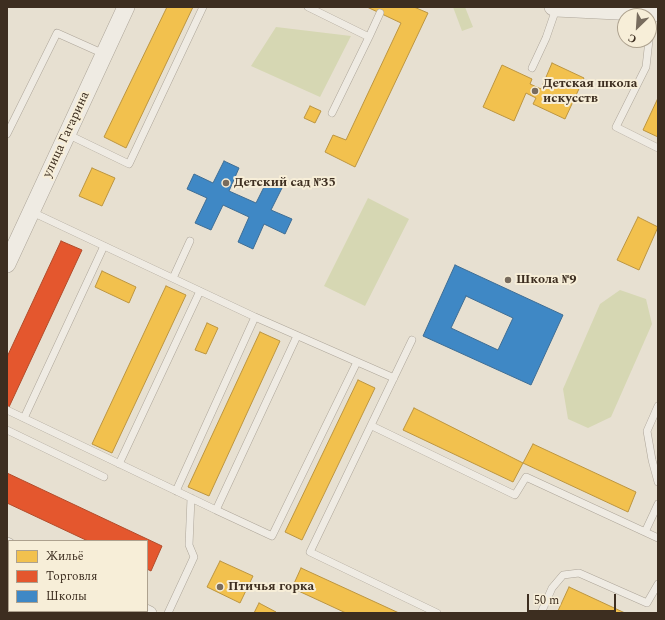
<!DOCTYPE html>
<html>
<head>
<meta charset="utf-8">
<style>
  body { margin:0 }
  #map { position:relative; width:665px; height:620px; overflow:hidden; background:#e7e0d1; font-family:Spectral,serif }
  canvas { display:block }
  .frame { position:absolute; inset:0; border:8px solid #3d2e20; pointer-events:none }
  .legend { position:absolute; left:8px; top:540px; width:140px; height:72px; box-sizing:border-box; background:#f7eed8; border:1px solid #ada18e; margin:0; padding:5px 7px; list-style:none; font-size:12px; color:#3d2e20 }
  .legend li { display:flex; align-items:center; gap:8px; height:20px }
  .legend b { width:20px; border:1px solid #ada18e }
  .north { position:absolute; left:617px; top:8px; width:40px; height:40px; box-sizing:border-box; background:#f7eed8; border:1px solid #ada18e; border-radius:50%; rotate:205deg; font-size:11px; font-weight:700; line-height:16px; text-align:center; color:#3d2e20 }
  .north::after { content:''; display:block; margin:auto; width:14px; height:18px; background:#786c5e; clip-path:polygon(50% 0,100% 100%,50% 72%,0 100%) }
  .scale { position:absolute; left:527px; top:594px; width:89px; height:18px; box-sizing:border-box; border:2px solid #3d2e20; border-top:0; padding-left:5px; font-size:12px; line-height:14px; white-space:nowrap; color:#3d2e20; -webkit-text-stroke:3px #f7eed8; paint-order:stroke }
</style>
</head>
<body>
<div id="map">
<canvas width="665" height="620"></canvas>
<div class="frame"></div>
<ul class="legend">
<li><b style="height:11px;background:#f2c14e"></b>Жильё</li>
<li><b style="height:11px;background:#e4572e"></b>Торговля</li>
<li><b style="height:11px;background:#3f88c5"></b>Школы</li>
</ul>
<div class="north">С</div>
<div class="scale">50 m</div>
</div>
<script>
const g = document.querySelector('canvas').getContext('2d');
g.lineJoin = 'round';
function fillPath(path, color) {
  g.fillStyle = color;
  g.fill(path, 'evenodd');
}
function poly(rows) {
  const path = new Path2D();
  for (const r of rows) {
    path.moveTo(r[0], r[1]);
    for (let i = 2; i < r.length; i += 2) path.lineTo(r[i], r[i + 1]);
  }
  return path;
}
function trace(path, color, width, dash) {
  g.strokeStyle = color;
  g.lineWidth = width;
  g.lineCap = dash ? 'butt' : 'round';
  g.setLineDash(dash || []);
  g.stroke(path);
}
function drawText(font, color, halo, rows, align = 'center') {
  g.font = font + ' Spectral,serif';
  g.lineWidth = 4;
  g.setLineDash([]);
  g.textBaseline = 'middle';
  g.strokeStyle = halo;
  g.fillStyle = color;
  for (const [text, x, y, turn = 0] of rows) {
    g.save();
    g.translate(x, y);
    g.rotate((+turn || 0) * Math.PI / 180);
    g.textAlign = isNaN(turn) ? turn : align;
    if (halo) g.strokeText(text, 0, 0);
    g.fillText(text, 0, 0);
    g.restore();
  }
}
fillPath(poly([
  [453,7,465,7,473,27,462,31],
  [276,27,351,36,320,97,251,66],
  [368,198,409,219,365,306,324,286],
  [620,290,646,299,652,324,611,417,588,428,568,419,563,389,600,304]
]), '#d6d7b3');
const homes = poly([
  [167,7,193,7,126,148,104,137,167,7],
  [367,7,414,7,428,13,355,167,325,152,333,135,346,140,401,23,367,7],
  [552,63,584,78,565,119,533,104,536,98,526,93,514,121,483,107,502,65,532,79,530,84,541,89,552,63],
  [658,98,658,137,643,130,658,98],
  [310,106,321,111,315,123,304,118,310,106],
  [92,168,115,178,102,206,79,196,92,168],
  [638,217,658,227,639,270,617,260,638,217],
  [102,271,136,287,129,303,95,287,102,271],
  [166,286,186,295,112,453,92,444,166,286],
  [207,323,218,328,206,354,195,350,207,323],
  [260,332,280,341,209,496,188,487,260,332],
  [358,380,375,388,302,540,285,532,358,380],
  [414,408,523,463,513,482,403,430,414,408],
  [533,444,636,492,628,512,523,463,533,444],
  [220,561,253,576,240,603,207,587,220,561],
  [301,568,399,613,346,613,292,588,301,568],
  [569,587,625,613,557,613,569,587],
  [259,603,276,612,276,613,254,613,259,603]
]);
fillPath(homes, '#f2c14e');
trace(homes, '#bc9540', 1);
const shops = poly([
  [61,241,82,250,9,407,7,406,7,357,61,241],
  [7,473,162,546,151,571,147,569,147,541,88,541,7,503,7,473]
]);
fillPath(shops, '#e4572e');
trace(shops, '#b24b2a', 1);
const schools = poly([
  [224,161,239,168,229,191,256,203,268,179,283,186,271,210,292,219,285,234,264,224,253,249,238,242,249,217,223,205,211,230,195,223,207,198,187,189,194,174,213,183,224,161],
  [455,265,563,315,531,385,423,336,455,265],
  [466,296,513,318,498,350,451,328,466,296]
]);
fillPath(schools, '#3f88c5');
trace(schools, '#3e6d94', 1);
const service = poly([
  [308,7,369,37,332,113],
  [369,37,380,13],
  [649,40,646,67,616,127,658,148],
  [532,68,546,38,556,9],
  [7,134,57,33,104,54],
  [67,134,129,164,203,7],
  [32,212,255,317,394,378],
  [173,278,190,241],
  [412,340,310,552,437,613],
  [658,406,647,431,652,460,658,482],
  [7,410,216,510,297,336],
  [24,418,104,246],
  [372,426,515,495,526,477,658,538],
  [7,430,104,477],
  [119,464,200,291],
  [176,491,255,317],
  [216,510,272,536,357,362],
  [645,532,658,504],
  [7,594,9,595],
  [42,611,46,613],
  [168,613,194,557,189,545,191,498],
  [541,613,552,588,563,575,579,573,647,603,658,584]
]);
const minor = poly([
  [7,544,9,545],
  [146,611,150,613]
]);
const tertiary = poly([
  [553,7,556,8,658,13],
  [7,264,126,7]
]);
trace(service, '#ada599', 8);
trace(minor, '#ada599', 14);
trace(tertiary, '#ada599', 18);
trace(service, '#efebe3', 7);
trace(minor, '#efebe3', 13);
trace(tertiary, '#efebe3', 17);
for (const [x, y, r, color] of [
  [535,91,4,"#786c5e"],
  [226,183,4,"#786c5e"],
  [508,280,4,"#786c5e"],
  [220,587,4,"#786c5e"]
]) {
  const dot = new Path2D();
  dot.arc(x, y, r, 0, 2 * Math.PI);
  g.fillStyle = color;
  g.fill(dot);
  trace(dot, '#f7eed8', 1.5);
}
drawText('bold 13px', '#3d2e20', '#f7eed8', [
  ["Детская школа",543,84],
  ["искусств",543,99],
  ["Детский сад №35",234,183],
  ["Школа №9",516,280],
  ["Птичья горка",228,587]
], 'left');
drawText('13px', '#3d2e20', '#f7eed8', [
  ["улица Гагарина",67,135,-65]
]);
</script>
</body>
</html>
